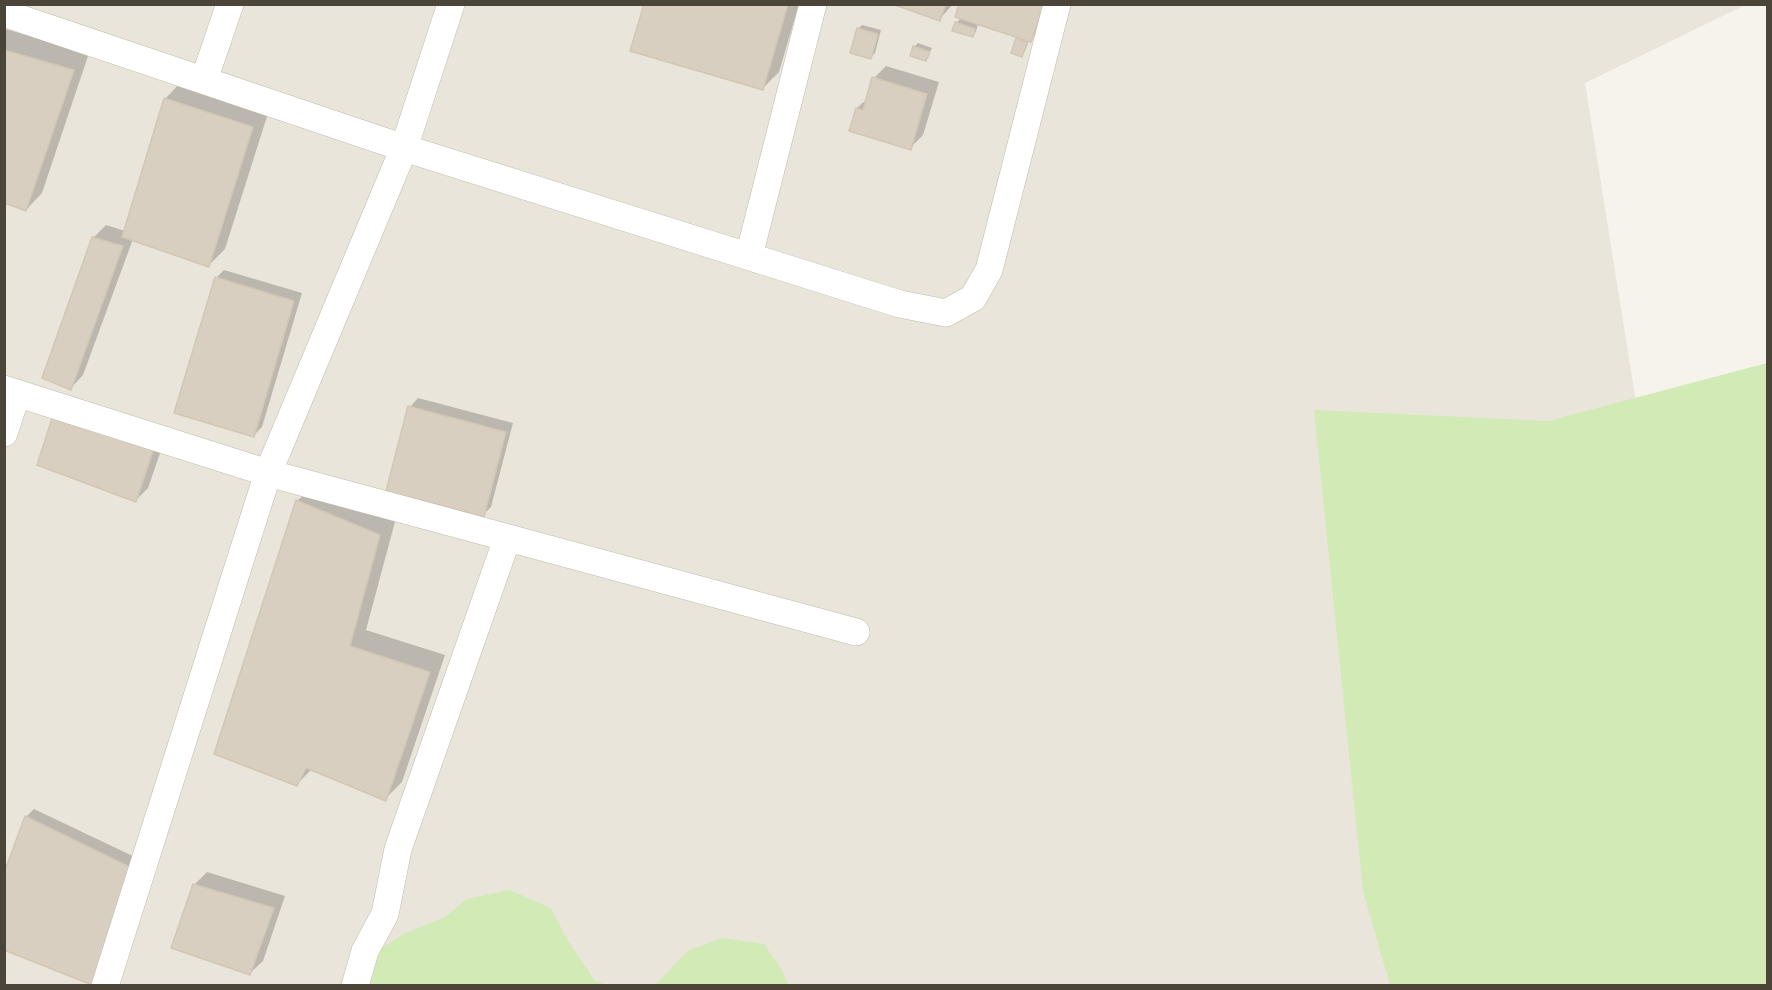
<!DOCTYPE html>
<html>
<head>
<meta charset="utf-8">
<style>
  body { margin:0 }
  #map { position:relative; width:1772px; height:990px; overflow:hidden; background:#f6f3ec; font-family:Inter,sans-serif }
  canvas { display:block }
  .frame { position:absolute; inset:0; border:6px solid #4b4439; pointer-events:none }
</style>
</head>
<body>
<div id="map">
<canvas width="1772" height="990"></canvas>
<div class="frame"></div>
</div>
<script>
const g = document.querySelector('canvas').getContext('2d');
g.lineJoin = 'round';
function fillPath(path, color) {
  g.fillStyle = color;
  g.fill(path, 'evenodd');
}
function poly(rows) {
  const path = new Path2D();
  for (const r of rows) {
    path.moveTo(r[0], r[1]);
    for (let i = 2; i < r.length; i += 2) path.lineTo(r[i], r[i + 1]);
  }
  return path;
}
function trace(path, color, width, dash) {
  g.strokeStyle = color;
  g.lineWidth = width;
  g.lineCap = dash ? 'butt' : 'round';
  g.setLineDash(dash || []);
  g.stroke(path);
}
fillPath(poly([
  [5,5,1745,5,1585,83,1729,985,5,986]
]), '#eae5da');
fillPath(poly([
  [1767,363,1767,985,1390,985,1363,891,1314,410,1548,421],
  [510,890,551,908,568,941,595,981,607,985,338,986,348,971,403,934,445,917,467,899],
  [722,938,764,944,782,970,788,985,651,985,657,983,688,951]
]), '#d2eab5');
fillPath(poly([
  [645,4,799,4,779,72,763,88],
  [897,4,953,4,939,20],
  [1048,4,1039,32,1029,40,1025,51,1022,55,1017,39,1019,37,978,23,976,32,972,35,956,23,962,17],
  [862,25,881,30,875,53,871,57,858,29],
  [5,29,89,53,42,193,26,210,4,202],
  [918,43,932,48,926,60,914,47],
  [886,66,939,82,923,135,910,148,857,108,868,98,874,78],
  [181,82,269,110,225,249,209,265,133,239,83,375,71,388,93,238,106,225,125,231,165,99],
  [224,270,302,293,262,427,254,435,216,278],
  [418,398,513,423,491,507,483,515,410,407],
  [167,433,148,488,135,501,39,465],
  [314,485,396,518,366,630,445,655,402,782,385,799,312,769,296,785,297,501],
  [34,809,139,859,100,975,26,817],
  [207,872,285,896,263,961,250,973,194,885]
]), '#0003');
const building = poly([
  [644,4,788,4,763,90,630,51,644,4],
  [892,4,946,4,940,21,892,4],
  [959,4,1044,4,1031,42,955,17,959,4],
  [955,22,975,29,973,37,952,31,955,22],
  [857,28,878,34,871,59,850,53,857,28],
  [1016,38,1027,42,1022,57,1011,53,1016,38],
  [913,46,930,52,926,61,910,56,913,46],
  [4,50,74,70,26,211,4,203,4,50],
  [872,77,927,94,911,150,849,131,856,108,863,110,872,77],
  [164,98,253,127,209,267,122,237,164,98],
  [92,237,123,246,71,390,42,378,92,237],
  [215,277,294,301,254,437,174,413,215,277],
  [408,406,506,432,484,517,386,491,408,406],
  [54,412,155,445,136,502,37,465,54,412],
  [296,500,380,535,350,646,430,672,386,801,306,768,297,786,214,754,296,500],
  [25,816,132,868,92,985,4,950,4,873,25,816],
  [193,884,274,908,250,975,171,948,193,884]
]);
fillPath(building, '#d8cfc1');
trace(building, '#d3c7b4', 1.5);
const street = poly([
  [4,13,404,148,900,304,946,313,973,298,989,270,1057,4],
  [204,80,230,4],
  [749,256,813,4],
  [4,389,268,473,856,632],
  [4,433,17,393],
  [105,986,268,473,404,148,451,4],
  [355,986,365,951,385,914,398,849,507,539]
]);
trace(street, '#c2bbae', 28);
trace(street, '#fff', 27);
</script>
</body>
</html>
